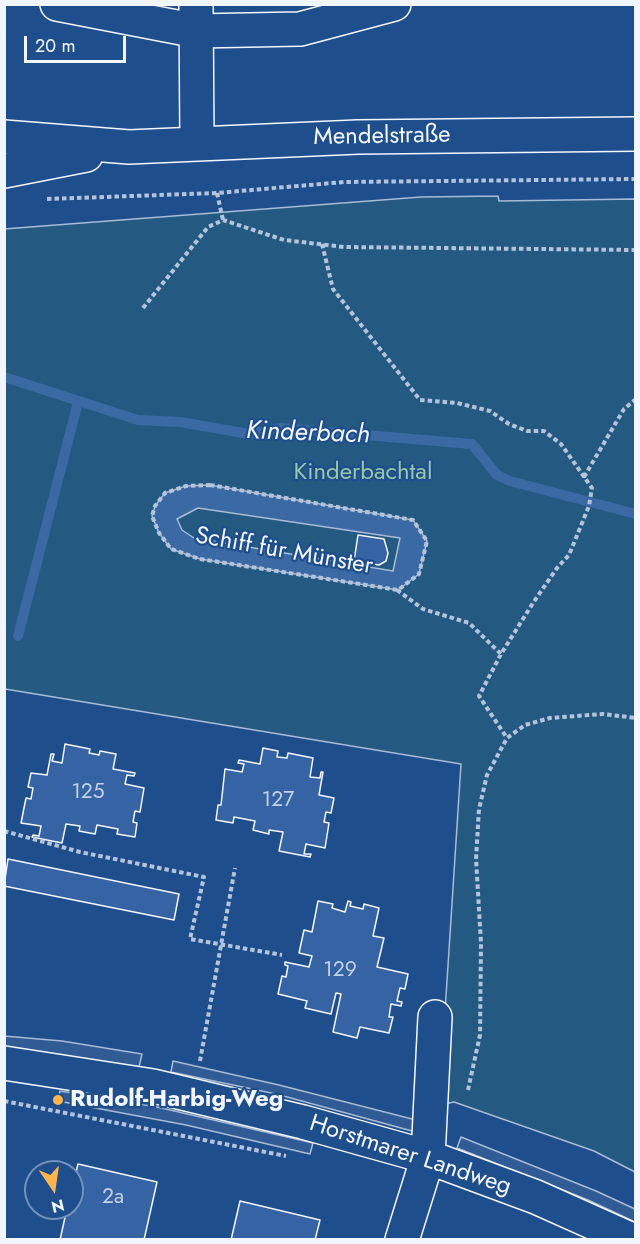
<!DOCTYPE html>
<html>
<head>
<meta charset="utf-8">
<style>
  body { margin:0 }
  #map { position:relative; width:640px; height:1244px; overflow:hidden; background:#1f4e8c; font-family:Jost,sans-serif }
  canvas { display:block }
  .frame { position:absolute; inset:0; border:6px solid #f2f6ff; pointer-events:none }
  .north { position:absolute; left:24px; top:1160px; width:60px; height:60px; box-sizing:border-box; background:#1f4e8c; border:2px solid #7391ba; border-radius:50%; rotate:167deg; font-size:16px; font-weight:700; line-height:24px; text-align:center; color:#f2f6ff }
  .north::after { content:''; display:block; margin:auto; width:21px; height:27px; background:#ffb74d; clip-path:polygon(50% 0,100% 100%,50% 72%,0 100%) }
  .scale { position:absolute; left:24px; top:36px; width:102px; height:27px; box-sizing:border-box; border:3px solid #f2f6ff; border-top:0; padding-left:8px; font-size:18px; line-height:21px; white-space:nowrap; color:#f2f6ff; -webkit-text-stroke:4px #1f4e8c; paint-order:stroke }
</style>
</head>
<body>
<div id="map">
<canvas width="640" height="1244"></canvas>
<div class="frame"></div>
<div class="north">N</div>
<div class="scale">20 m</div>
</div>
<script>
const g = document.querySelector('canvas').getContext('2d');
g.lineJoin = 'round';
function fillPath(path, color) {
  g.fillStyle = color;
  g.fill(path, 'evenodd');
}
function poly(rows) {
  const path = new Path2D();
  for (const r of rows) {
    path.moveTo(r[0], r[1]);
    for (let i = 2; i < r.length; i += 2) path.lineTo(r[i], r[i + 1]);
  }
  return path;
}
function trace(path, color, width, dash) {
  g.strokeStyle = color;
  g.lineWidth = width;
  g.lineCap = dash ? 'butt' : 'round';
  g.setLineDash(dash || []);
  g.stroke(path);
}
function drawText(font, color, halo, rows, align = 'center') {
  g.font = font + ' Jost,sans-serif';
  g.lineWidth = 4.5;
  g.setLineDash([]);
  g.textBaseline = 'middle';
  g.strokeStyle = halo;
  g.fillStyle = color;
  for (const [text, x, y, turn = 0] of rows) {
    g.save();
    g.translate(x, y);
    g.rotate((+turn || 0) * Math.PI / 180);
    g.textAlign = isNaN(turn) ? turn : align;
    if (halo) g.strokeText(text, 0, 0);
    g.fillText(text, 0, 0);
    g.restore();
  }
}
const green = poly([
  [498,196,499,201,635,199,635,1172,594,1151,454,1102,439,1105,461,764,5,689,4,229,421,197,498,196]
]);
fillPath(green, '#245a82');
trace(green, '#a8bbd7', 1.5);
const parking = poly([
  [4,1036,62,1041,142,1054,139,1067,5,1048,4,1036],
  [173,1061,279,1085,416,1120,412,1131,276,1094,171,1072,173,1061],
  [60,1091,157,1107,313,1143,310,1154,186,1125,58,1101,60,1091],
  [461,1137,596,1191,635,1209,635,1222,588,1200,457,1148,461,1137]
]);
fillPath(parking, '#305b95');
trace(parking, '#a8bbd7', 1.5);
const water = poly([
  [210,485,413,520,427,541,419,574,398,590,200,559,171,549,159,533,152,516,155,506,165,493,186,486,210,485],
  [198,508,400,538,393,571,194,538,182,530,177,519,198,508]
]);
fillPath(water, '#3b69a3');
trace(water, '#a8bbd7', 1.5);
trace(poly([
  [4,377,138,420,180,422,249,434,281,428,472,444,497,475,510,481,636,514],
  [18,636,78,402]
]), '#3b69a3', 10);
const building = poly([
  [358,535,384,539,388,553,386,561,379,565,354,561,358,535],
  [65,744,90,749,89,753,99,755,100,751,116,754,113,769,135,773,134,776,127,775,125,784,144,788,140,812,135,811,133,822,137,823,135,837,117,834,118,829,97,825,95,834,79,831,80,826,66,824,62,843,32,837,33,835,39,836,41,826,21,823,26,798,31,799,33,788,28,787,31,773,47,775,51,754,54,754,52,761,62,763,65,744],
  [263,748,278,751,277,757,287,758,288,753,313,758,310,777,320,778,321,772,323,772,319,795,334,798,331,813,326,812,324,822,329,823,325,848,306,844,304,854,311,854,310,857,279,851,283,832,269,830,269,834,253,830,255,821,234,817,233,823,216,820,218,805,221,805,225,769,242,772,244,764,238,763,239,760,260,764,263,748],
  [8,859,179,894,174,920,4,886,8,859],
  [318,901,333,904,332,908,345,912,348,901,351,902,350,906,363,909,364,904,379,908,373,936,384,938,377,967,408,974,405,989,400,988,397,1001,402,1002,401,1006,391,1004,389,1017,393,1017,389,1033,360,1027,357,1038,333,1032,341,994,336,993,331,1014,305,1008,307,1001,278,994,282,976,286,977,288,966,285,965,285,962,309,967,312,956,299,953,304,930,312,932,318,901],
  [78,1164,157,1182,144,1240,60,1240,67,1208,72,1208,72,1189,78,1164],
  [240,1201,320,1220,315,1240,231,1240,240,1201]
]);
fillPath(building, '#3563a3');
trace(building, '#f2f6ff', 1.5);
const minor = poly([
  [57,4,197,31,300,29,394,4],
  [196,4,197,143],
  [4,1063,153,1086,303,1122,428,1157,536,1197,632,1240],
  [402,1240,428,1157,435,1017]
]);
const major = poly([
  [4,137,129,147,358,137,636,134],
  [4,171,86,155]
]);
trace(minor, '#f2f6ff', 36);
trace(major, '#f2f6ff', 36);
trace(poly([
  [217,193,223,220],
  [47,199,217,193,344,182,636,179],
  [322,244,333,289,420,400,457,403,490,411,509,424,527,431,544,431,561,444,592,488,589,506,569,555,557,568,533,603,501,654,479,696,507,738],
  [143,308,208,227,223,220,284,240,344,247,636,250],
  [584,477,624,409,636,399],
  [210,485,413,520,427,541,419,574,398,590,200,559,171,549,159,533,152,516,155,506,165,493,186,486,210,485],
  [397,590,423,609,469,623,501,654],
  [4,831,80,852,204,877,190,939,282,955],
  [200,1061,235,868],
  [468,1090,480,1035,481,943,476,859,479,809,487,775,507,738,525,725,550,718,603,714,636,718],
  [4,1101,286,1156]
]), '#b3c4dc', 4, [4.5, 3]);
trace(minor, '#1f4e8c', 33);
trace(major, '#1f4e8c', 33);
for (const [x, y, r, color] of [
  [58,1100,6,"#ffb74d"]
]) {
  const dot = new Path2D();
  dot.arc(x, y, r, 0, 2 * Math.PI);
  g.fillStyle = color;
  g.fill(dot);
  trace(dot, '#1f4e8c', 2);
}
drawText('21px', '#c3d1e8', null, [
  ["125",88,793],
  ["127",278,801],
  ["129",340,971],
  ["2a",113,1198]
]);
drawText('24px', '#f2f6ff', '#1f4e8c', [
  ["Mendelstraße",382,137,-1],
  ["Schiff für Münster",284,552,10],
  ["Horstmarer Landweg",410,1156,18]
]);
drawText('24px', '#97c8a6', '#1f4e8c', [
  ["Kinderbachtal",363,473]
]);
drawText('bold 24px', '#f2f6ff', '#1f4e8c', [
  ["Rudolf-Harbig-Weg",70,1100]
], 'left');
drawText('italic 26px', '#f2f6ff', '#1f4e8c', [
  ["Kinderbach",308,434,2]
]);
</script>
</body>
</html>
